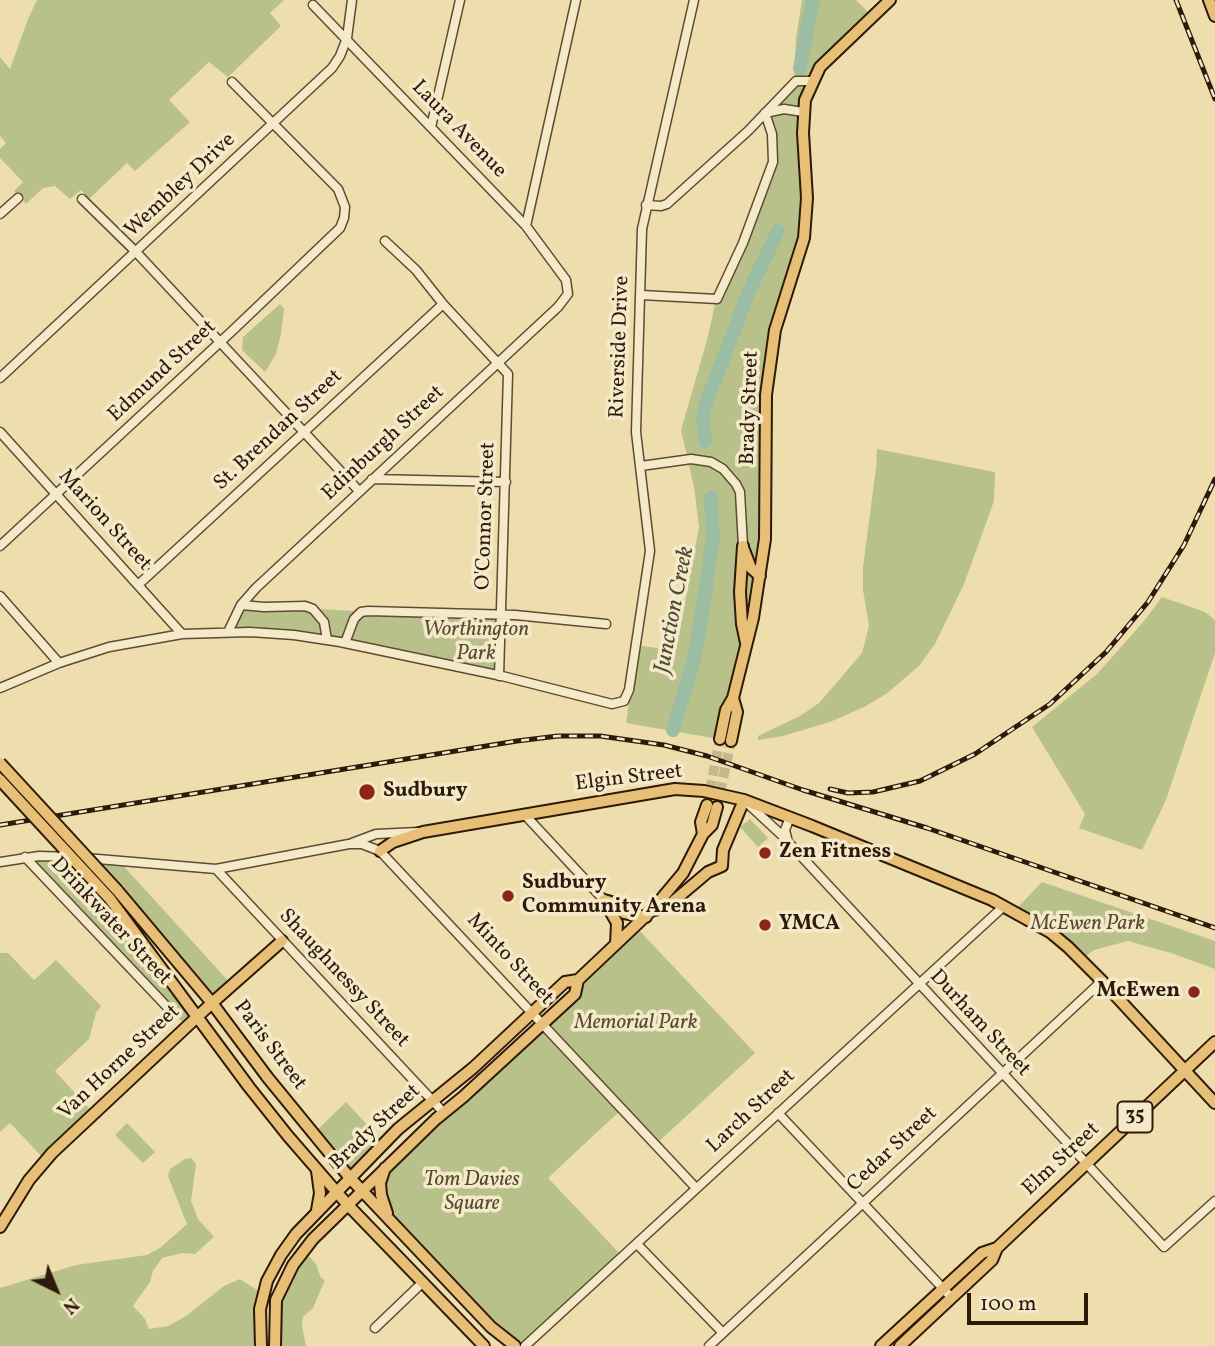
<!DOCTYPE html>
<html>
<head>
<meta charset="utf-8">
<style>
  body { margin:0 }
  #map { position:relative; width:1215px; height:1346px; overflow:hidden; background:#eedeae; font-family:Vollkorn,serif }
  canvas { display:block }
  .north { position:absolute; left:21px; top:1255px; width:70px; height:70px; -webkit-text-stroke:5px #f4eaca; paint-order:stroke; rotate:137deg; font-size:19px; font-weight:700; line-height:28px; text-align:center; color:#2d1a0a }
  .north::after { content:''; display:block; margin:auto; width:24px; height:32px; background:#2d1a0a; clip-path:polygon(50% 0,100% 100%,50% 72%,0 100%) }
  .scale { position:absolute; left:967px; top:1293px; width:121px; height:32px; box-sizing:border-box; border:4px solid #2d1a0a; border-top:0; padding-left:9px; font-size:21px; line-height:24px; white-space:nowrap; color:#2d1a0a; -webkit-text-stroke:5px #f4eaca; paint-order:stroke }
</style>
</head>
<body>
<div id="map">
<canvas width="1215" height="1346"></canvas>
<div class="north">N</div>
<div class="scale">100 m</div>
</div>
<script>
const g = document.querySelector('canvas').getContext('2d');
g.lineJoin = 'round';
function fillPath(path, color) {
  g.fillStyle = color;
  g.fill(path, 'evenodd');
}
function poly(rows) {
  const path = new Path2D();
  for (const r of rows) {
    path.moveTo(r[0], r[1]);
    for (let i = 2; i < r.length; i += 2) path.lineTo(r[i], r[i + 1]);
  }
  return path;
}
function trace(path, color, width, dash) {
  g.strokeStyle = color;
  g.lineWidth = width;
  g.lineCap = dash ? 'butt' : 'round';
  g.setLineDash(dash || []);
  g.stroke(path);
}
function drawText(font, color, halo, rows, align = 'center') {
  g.font = font + ' Vollkorn,serif';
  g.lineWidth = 7;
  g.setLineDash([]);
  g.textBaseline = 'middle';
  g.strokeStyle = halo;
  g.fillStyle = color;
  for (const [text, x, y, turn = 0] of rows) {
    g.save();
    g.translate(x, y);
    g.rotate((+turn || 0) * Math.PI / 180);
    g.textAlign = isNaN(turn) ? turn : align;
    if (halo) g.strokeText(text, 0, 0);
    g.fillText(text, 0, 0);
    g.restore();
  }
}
fillPath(poly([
  [37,0,284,0,270,13,281,26,228,77,209,62,169,100,190,122,135,171,127,163,89,199,81,190,70,199,55,186,43,188,26,204,14,191,23,182,0,158,0,149,6,143,0,136,0,57,10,69,28,19],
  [802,0,856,0,873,17,831,55,806,100,808,198,772,347,761,580,719,739,626,723,637,645,676,651,699,527,694,487,681,430,707,340,716,300,772,162,765,113,794,81,796,38],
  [280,304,284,309,281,334,276,354,265,372,242,350,243,337],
  [877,449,995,472,994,501,964,584,935,644,919,666,886,694,864,707,830,722,783,736,758,740,758,736,800,716,819,703,862,653,869,626,863,590,863,567,876,468],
  [1162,597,1205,612,1215,620,1215,653,1166,800,1142,850,1079,828,1085,814,1032,727,1097,674,1144,621],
  [242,604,368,612,502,615,500,676,313,638,228,633],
  [750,819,768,838,758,847,740,827],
  [48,859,68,861,111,907,193,1022,187,1027,92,927,24,861],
  [98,859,119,861,232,985,213,1003,125,888],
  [1042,882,1215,941,1215,969,1171,953,1128,941,1094,950,1085,957,1051,925,1018,907],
  [636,927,755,1053,656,1144,623,1108,548,1178,623,1257,526,1346,516,1346,390,1219,382,1195,386,1167,575,995,578,980],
  [0,953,8,953,34,980,56,960,101,1006,96,1013,89,1039,55,1071,94,1114,46,1161,10,1123,0,1132],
  [346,1102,384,1143,349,1177,314,1133],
  [127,1123,155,1152,143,1163,115,1135],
  [191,1158,196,1164,191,1201,198,1219,214,1237,195,1254,182,1253,162,1258,153,1271,150,1282,133,1306,145,1319,149,1329,168,1326,186,1316,224,1286,240,1279,257,1290,254,1346,0,1346,0,1288,76,1265,147,1255,160,1248,187,1224,168,1176,170,1169,185,1159],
  [304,1251,316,1264,321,1278,325,1280,313,1308,303,1317,302,1326,306,1346,276,1346,277,1300]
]), '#b9c18a');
trace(poly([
  [800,68,813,0],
  [705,441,703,416,708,398,750,289,778,231],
  [673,730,694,659,702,613,713,539,711,497]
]), '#9bbda4', 14);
trace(poly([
  [707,805,720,739],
  [717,807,731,741]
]), '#c7b78d', 10, [10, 5]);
const minor = poly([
  [765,113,784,109,803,112],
  [431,127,460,0],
  [82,199,136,252,359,491],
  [646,205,661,206,667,204,748,131,796,81,812,81],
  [0,214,18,198],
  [526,226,576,0],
  [385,241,416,270,443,304,508,374,499,676],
  [641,295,717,299,743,243,773,162,772,134,765,113],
  [0,378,332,68,340,56,347,38,352,0],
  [0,432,182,634],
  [641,466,691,459,711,462,723,469,736,484,740,492,743,546],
  [372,479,506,482],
  [0,546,231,332,340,228,344,218,345,207,338,189,232,82],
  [138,585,443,304],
  [0,596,59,663],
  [241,605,264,607,305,606,313,609,324,622,327,640],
  [228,632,241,605,256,588,558,307,568,294,566,280,526,226,313,5],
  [345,643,354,619,361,612,368,611,515,615,606,624],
  [0,688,59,663,109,647,182,634,250,632,294,635,340,642,502,676,612,704,624,701,629,690,650,551,636,432,642,229,694,0],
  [746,802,787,840],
  [525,815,604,900],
  [790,817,785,830,788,842,1164,1247,1215,1201],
  [352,843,376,834,418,832],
  [25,857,170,1010],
  [86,858,216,869,349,844,362,844,380,851,696,1188],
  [0,862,39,856,73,857],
  [216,869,444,1113],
  [778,1113,951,1297],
  [637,1244,723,1333],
  [375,1328,422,1283],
  [525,1346,1004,906],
  [709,1346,1102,981]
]);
const major = poly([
  [1209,0,1215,16],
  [743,546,740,592,742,624,746,643],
  [744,550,751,568,760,576],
  [720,739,726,710,733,698,753,618,765,539,766,395,775,330,804,238,807,198,803,133,805,100,820,67,890,0],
  [731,741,737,712,733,698],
  [703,834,701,822,707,805],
  [380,851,393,842,423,832,675,789,704,791,744,800,812,826,992,900,1050,932,1068,947,1102,981,1215,1103],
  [117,890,212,1003,268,1078,350,1178,491,1327,515,1346],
  [110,899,249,1087,288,1136,347,1204,484,1346],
  [604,900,617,923,616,944],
  [604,900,611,902,624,913,646,917],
  [655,910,669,905,708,872,722,866,723,850,744,800],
  [385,1168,380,1183,381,1195,387,1213],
  [317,1171,320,1193,317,1210],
  [0,1227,29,1180,52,1153,212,1003,282,941],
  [261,1346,260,1309,267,1281,281,1255,296,1234,398,1129,473,1068,565,982,578,980,652,910,683,873,703,834,712,825,717,807],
  [275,1346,276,1300,293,1265,313,1239,436,1119,463,1097,575,994,578,980],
  [881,1346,982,1253,997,1248],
  [900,1346,992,1260,997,1248,1215,1042]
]);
trace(minor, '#5d4b33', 11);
trace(major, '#2d1a0a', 14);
trace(minor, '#f4eaca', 8);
trace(major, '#e7bf77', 10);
const rail = poly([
  [1176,0,1215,99],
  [830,789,848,793,873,792,920,781,975,754,1050,704,1106,652,1148,602,1184,545,1215,479],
  [0,825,517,741,558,736,600,736,664,745,707,756,803,790,927,828,1215,928]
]);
trace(rail, '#2d1a0a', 5);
trace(rail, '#f4eaca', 2.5, [8]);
const majorBridge = poly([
  [0,763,117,890],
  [0,780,110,899]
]);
trace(majorBridge, '#2d1a0a', 14, []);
trace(majorBridge, '#e7bf77', 10);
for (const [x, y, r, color] of [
  [367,792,9,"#8f2418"],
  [765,853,7,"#8f2418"],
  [508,896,7,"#8f2418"],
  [765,925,7,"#8f2418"],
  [1194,992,7,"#8f2418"]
]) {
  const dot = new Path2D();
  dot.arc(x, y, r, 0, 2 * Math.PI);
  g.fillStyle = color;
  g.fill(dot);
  trace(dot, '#f4eaca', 2.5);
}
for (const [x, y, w] of [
  [1135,1117,35]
]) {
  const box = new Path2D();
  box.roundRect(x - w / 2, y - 15.5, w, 31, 5);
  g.fillStyle = '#f4eaca';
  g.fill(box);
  trace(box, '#2d1a0a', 2);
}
drawText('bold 19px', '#2d1a0a', null, [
  ["35",1135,1117]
]);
drawText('21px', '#2d1a0a', '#f4eaca', [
  ["Laura Avenue",458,130,46],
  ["Wembley Drive",181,186,-43],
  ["Riverside Drive",621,347,-88],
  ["Edmund Street",163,372,-43],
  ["Brady Street",751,408,-88],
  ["St. Brendan Street",279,431,-43],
  ["Edinburgh Street",384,444,-43],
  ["O'Connor Street",487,516,-88],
  ["Marion Street",104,521,48],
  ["Elgin Street",629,779,-7],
  ["Drinkwater Street",110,922,47],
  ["Minto Street",509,960,47],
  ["Shaughnessy Street",343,979,47],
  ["Durham Street",979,1024,47],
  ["Paris Street",269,1046,53],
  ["Van Horne Street",120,1063,-43],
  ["Larch Street",752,1112,-43],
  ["Brady Street",376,1128,-43],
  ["Cedar Street",893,1150,-43],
  ["Elm Street",1062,1160,-43]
]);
drawText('italic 21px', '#574c30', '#f4eaca', [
  ["Worthington",476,631],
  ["Park",476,655],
  ["McEwen Park",1088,925],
  ["Memorial Park",636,1024],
  ["Tom Davies",472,1181],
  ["Square",472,1205]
]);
drawText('bold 21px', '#2d1a0a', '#f4eaca', [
  ["Sudbury",383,792],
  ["Zen Fitness",779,853],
  ["Sudbury",522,884],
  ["Community Arena",522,908],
  ["YMCA",779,925],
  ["McEwen",1180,992,"right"]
], 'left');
drawText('italic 23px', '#4e4b38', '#f4eaca', [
  ["Junction Creek",676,610,-79]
]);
</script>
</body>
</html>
